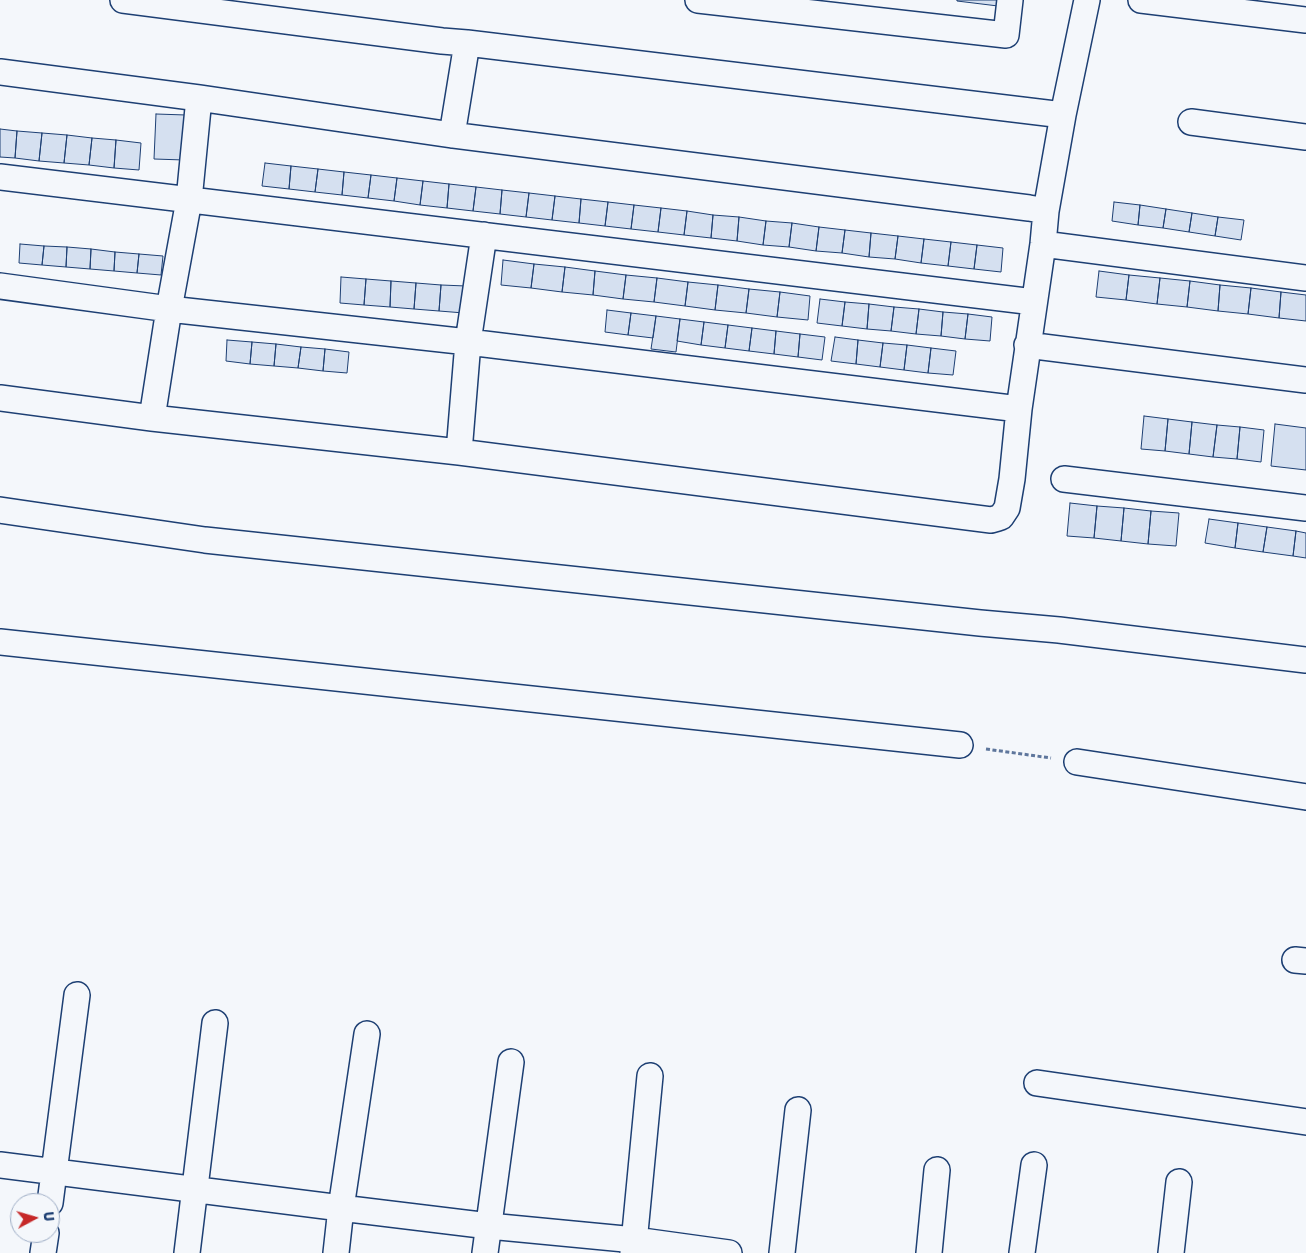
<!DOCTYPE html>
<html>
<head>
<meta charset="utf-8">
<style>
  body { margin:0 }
  #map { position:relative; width:1306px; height:1253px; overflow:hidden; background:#f4f7fb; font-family:Jost,sans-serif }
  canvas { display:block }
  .north { position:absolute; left:10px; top:1193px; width:50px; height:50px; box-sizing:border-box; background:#f4f7fb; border:1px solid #9eadc5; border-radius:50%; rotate:84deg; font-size:14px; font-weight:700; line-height:20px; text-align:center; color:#1d3f73 }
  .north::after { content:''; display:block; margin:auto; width:18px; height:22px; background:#c62828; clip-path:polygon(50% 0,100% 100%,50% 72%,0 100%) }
</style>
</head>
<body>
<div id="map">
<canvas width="1306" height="1253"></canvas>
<div class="north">U</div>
</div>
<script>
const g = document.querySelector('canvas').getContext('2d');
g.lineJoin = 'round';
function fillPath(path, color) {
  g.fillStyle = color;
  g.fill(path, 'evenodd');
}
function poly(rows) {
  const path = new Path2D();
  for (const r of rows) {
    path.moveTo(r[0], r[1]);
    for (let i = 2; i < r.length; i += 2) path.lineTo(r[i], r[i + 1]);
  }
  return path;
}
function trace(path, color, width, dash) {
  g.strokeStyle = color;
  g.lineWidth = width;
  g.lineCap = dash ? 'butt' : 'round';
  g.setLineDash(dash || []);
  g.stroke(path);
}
const building = poly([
  [957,0,998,0,998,6,957,1,957,0],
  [156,114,186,115,184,160,154,159,156,114],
  [0,129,17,131,15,158,0,157,0,129],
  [17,131,42,133,39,161,15,158,17,131],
  [42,133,67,135,64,163,39,161,42,133],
  [67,135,92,138,89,165,64,163,67,135],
  [92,138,116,140,114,168,89,165,92,138],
  [116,140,141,143,139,170,114,168,116,140],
  [265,163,291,166,289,189,262,186,265,163],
  [291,166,318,169,315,192,289,189,291,166],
  [318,169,344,172,342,195,315,192,318,169],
  [344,172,371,175,368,198,342,195,344,172],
  [371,175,397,178,394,201,368,198,371,175],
  [397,178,423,181,420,205,394,201,397,178],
  [423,181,449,184,447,208,420,205,423,181],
  [449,184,476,187,473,211,447,208,449,184],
  [476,187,502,190,500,214,473,211,476,187],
  [502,190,529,193,526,217,500,214,502,190],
  [529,193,555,196,552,220,526,217,529,193],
  [555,196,581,199,579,223,552,220,555,196],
  [581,199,608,202,605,226,579,223,581,199],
  [608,202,634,205,631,229,605,226,608,202],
  [1114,202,1140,205,1138,225,1112,221,1114,202],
  [634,205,661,208,658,232,631,229,634,205],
  [1140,205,1166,209,1163,228,1138,225,1140,205],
  [661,208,687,211,684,235,658,232,661,208],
  [1166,209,1192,213,1189,232,1163,228,1166,209],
  [687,211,713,215,711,238,684,235,687,211],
  [1192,213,1218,217,1215,236,1189,232,1192,213],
  [713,215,739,217,737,241,711,238,713,215],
  [739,217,766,221,763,245,737,241,739,217],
  [1218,217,1244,220,1241,240,1215,236,1218,217],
  [766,221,792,223,789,247,763,245,766,221],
  [792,223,819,227,816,251,789,247,792,223],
  [819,227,845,230,842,253,816,251,819,227],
  [845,230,871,233,869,257,842,253,845,230],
  [871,233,898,236,895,259,869,257,871,233],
  [898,236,924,239,921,263,895,259,898,236],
  [924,239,951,242,948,266,921,263,924,239],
  [951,242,977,245,974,269,948,266,951,242],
  [20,244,44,246,42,265,19,263,20,244],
  [977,245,1003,248,1001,272,974,269,977,245],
  [44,246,67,247,66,267,42,265,44,246],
  [67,247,91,249,90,269,66,267,67,247],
  [91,249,115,252,114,271,90,269,91,249],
  [115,252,139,254,137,273,114,271,115,252],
  [139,254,163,256,161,275,137,273,139,254],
  [503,260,534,264,531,288,501,285,503,260],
  [534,264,565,267,562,292,531,288,534,264],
  [565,267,595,271,593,295,562,292,565,267],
  [595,271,626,275,623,299,593,295,595,271],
  [1099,271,1129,275,1126,300,1096,297,1099,271],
  [626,275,657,278,654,302,623,299,626,275],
  [1129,275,1160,278,1157,304,1126,300,1129,275],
  [341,277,366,279,364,305,340,303,341,277],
  [657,278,688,282,685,306,654,302,657,278],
  [1160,278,1190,281,1187,307,1157,304,1160,278],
  [366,279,391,281,390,307,364,305,366,279],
  [391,281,416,283,414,309,390,307,391,281],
  [1190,281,1220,285,1218,311,1187,307,1190,281],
  [688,282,718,285,715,310,685,306,688,282],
  [416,283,441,285,439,311,414,309,416,283],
  [441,285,466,286,464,313,439,311,441,285],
  [718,285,749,289,746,313,715,310,718,285],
  [1220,285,1251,288,1248,314,1218,311,1220,285],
  [1251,288,1281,292,1279,318,1248,314,1251,288],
  [749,289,780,292,777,317,746,313,749,289],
  [780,292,810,296,808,320,777,317,780,292],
  [1281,292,1306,295,1306,321,1279,318,1281,292],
  [820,299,845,302,842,326,817,323,820,299],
  [845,302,869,304,867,329,842,326,845,302],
  [869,304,894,307,891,331,867,329,869,304],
  [894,307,919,309,916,334,891,331,894,307],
  [919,309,943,312,941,336,916,334,919,309],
  [607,310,631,313,628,335,605,332,607,310],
  [943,312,968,314,965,339,941,336,943,312],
  [631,313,656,316,653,338,628,335,631,313],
  [968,314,992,317,990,341,965,339,968,314],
  [656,316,680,319,676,352,651,349,656,316],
  [680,319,704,322,701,345,677,341,680,319],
  [704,322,728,325,725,348,701,345,704,322],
  [728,325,752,328,749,351,725,348,728,325],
  [752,328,776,331,774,354,749,351,752,328],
  [776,331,800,334,798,357,774,354,776,331],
  [800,334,825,337,822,360,798,357,800,334],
  [835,337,858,340,856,364,831,361,835,337],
  [227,340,252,342,250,364,226,361,227,340],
  [858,340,883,343,880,367,856,364,858,340],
  [252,342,276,344,274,366,250,364,252,342],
  [883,343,907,345,904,370,880,367,883,343],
  [276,344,301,347,298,368,274,366,276,344],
  [907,345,931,348,928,373,904,370,907,345],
  [301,347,325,349,323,371,298,368,301,347],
  [931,348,956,351,953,375,928,373,931,348],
  [325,349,349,352,347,373,323,371,325,349],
  [1144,416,1168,419,1165,451,1141,449,1144,416],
  [1168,419,1192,422,1189,454,1165,451,1168,419],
  [1192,422,1217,425,1213,457,1189,454,1192,422],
  [1275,424,1306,428,1306,470,1271,466,1275,424],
  [1217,425,1240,427,1237,459,1213,457,1217,425],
  [1240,427,1264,430,1261,462,1237,459,1240,427],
  [1070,503,1097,506,1094,538,1067,536,1070,503],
  [1097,506,1124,508,1121,541,1094,538,1097,506],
  [1124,508,1151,511,1148,544,1121,541,1124,508],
  [1151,511,1179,513,1176,546,1148,544,1151,511],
  [1209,519,1238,523,1235,548,1205,543,1209,519],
  [1238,523,1267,527,1263,552,1235,548,1238,523],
  [1267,527,1296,531,1293,556,1263,552,1267,527],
  [1296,531,1306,533,1306,558,1293,556,1296,531]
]);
fillPath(building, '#d5e0f0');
trace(building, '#1d3f73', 1);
const minor = poly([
  [123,0,442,41,467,43,1063,115],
  [698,0,1006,35,1010,0],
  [1141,0,1306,20],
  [0,72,199,98,452,135,1029,208,1046,211],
  [1191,122,1306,137],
  [452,135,467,43],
  [0,177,1034,302],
  [1043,244,1306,278],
  [0,286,169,309,468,342,1019,409],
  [1027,345,1306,380],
  [0,398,152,418,459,452,991,520,998,518,1001,517,1007,508,1012,479,1019,409,1043,244,1046,211,1063,115,1087,0],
  [152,418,169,309,189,200,199,98],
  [459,452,468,342,484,235],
  [1064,479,1306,508],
  [0,510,205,540,980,623,1059,630,1306,660],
  [0,642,960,745],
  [1077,762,1306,797],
  [1295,960,1306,961],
  [1037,1083,1306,1122],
  [0,1165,341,1208,489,1226,635,1240,729,1253],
  [50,1203,77,995],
  [43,1253,46,1233],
  [187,1253,215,1023],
  [336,1253,341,1208,367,1034],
  [485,1253,511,1062],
  [633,1253,650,1076],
  [782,1253,798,1110],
  [929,1253,937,1170],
  [1022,1253,1034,1165],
  [1171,1253,1179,1182]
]);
trace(minor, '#1d3f73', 28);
trace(poly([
  [986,749,1051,758]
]), '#5e769c', 3, [4, 2.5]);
trace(minor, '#f4f7fb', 25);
</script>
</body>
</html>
